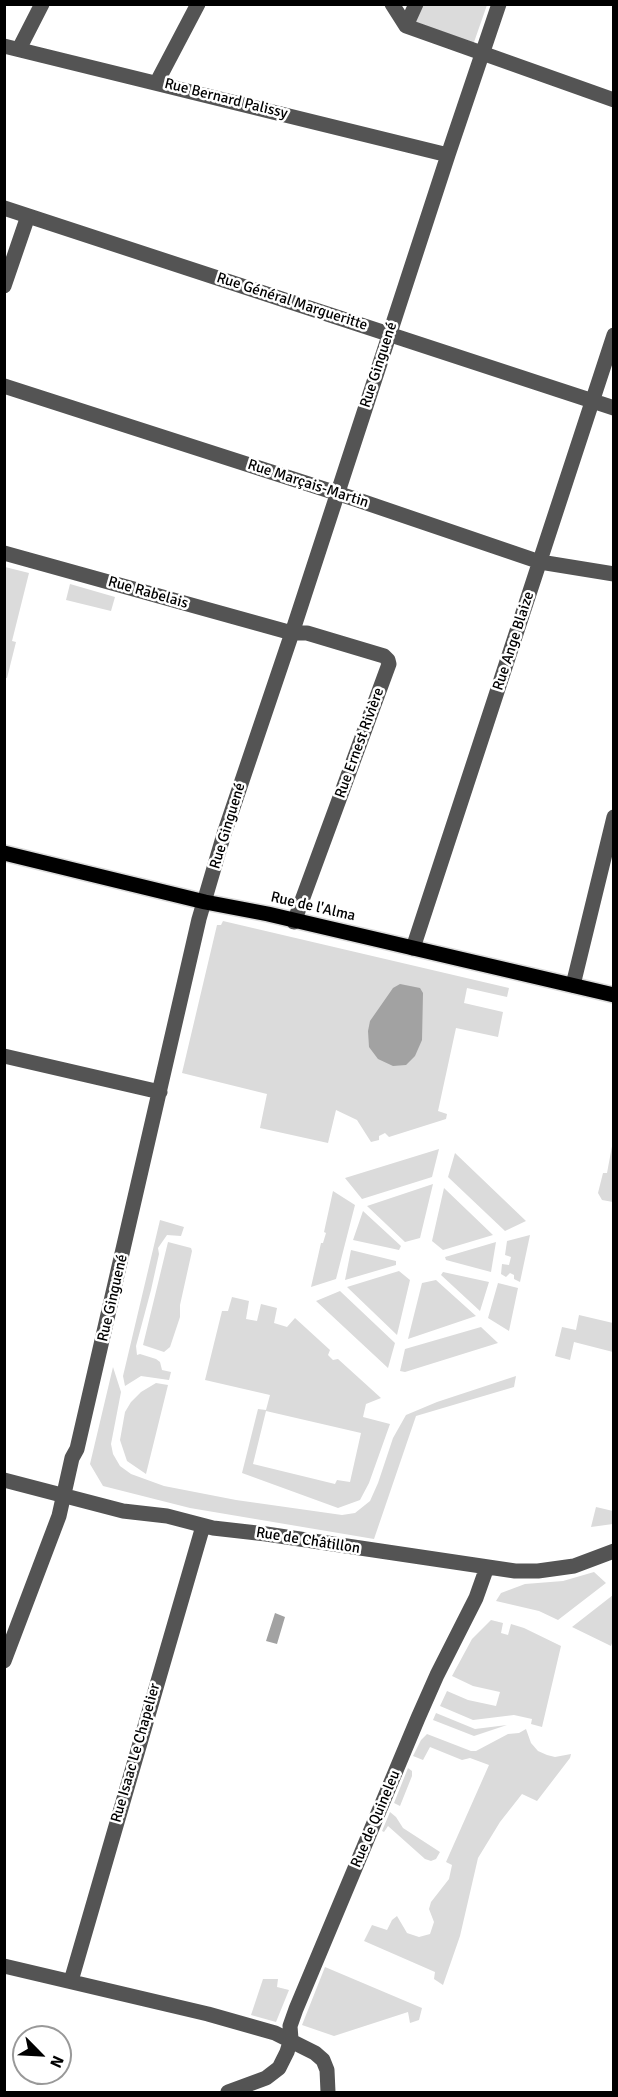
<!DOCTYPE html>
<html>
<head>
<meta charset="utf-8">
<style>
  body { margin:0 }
  #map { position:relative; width:618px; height:2097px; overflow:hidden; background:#fff; font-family:Signika,sans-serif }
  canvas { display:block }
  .frame { position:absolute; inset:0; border:6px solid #000; pointer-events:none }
  .north { position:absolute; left:12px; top:2025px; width:60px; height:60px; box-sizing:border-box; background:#fff; border:2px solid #999; border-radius:50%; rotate:114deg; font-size:16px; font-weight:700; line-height:24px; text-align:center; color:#000 }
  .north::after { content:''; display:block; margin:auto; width:21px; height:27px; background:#000; clip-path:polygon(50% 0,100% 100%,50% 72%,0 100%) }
</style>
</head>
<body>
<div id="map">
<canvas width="618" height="2097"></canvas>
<div class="frame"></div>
<div class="north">N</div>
</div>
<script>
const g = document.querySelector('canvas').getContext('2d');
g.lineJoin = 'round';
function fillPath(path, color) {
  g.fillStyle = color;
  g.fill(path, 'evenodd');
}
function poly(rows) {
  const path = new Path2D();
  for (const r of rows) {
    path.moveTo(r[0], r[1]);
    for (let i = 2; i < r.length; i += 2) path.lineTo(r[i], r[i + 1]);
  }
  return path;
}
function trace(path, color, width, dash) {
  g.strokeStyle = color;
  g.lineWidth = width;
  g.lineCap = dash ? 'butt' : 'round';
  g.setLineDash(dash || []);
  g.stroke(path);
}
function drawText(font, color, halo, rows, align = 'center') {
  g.font = font + ' Signika,sans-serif';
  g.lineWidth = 5;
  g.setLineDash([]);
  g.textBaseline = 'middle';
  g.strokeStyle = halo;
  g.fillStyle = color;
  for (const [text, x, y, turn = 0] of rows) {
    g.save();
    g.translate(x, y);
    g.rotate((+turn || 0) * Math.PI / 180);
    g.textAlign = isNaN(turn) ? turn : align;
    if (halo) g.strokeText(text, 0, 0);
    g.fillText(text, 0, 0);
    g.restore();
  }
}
fillPath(poly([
  [422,5,487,5,473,45,417,25,415,19],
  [5,567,29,573,12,641,16,642,7,678,4,678],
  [70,584,115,597,111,611,66,600],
  [223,921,509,988,507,997,467,988,464,1003,503,1012,498,1037,456,1028,438,1111,447,1114,446,1119,389,1137,385,1133,379,1136,379,1140,371,1142,357,1120,336,1110,328,1143,260,1128,267,1094,182,1073,217,925,221,925],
  [613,1141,613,1202,602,1200,598,1193,603,1173,607,1173],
  [439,1149,432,1177,362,1199,345,1178],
  [455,1153,526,1221,505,1231,448,1177],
  [433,1184,420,1238,405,1242,367,1206],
  [444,1188,493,1235,443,1250,432,1241],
  [333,1191,355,1205,336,1279,311,1287,321,1243,323,1243,326,1233,324,1232],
  [363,1211,401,1246,399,1250,353,1240],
  [160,1220,184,1227,181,1236,167,1235,158,1248,159,1254,151,1290,136,1346,137,1355,140,1354,156,1359,160,1362,162,1370,171,1372,169,1380,141,1376,125,1386,123,1376],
  [530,1235,520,1282,514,1279,514,1275,510,1273,506,1277,501,1274,502,1264,509,1265,511,1257,505,1255,507,1241],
  [168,1242,191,1248,192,1251,180,1305,180,1317,170,1347,164,1352,143,1345],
  [496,1242,491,1272,446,1260,445,1257],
  [351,1250,396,1261,396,1265,345,1280],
  [399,1271,410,1280,397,1335,347,1287],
  [443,1272,489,1282,480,1311,441,1275],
  [436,1280,476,1316,408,1339,422,1283],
  [498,1283,518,1288,509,1331,488,1318],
  [340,1291,395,1343,388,1368,316,1301],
  [232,1297,249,1301,246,1319,257,1321,261,1304,277,1308,274,1323,287,1327,295,1318,330,1350,328,1355,333,1360,338,1359,381,1398,366,1404,363,1417,390,1424,369,1483,360,1500,338,1508,242,1473,258,1409,266,1410,270,1395,205,1380,222,1311,228,1311],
  [266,1411,361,1433,350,1482,337,1480,335,1484,253,1464],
  [579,1315,613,1323,613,1352,574,1342,570,1360,555,1356,562,1327,576,1330],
  [481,1327,498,1343,405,1372,400,1371,405,1349],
  [113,1367,121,1392,111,1444,113,1454,120,1466,131,1474,164,1486,236,1500,342,1515,355,1513,370,1501,378,1483,393,1438,406,1415,437,1402,516,1376,514,1387,416,1416,374,1539,190,1508,103,1486,90,1464],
  [156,1383,168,1385,146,1474,127,1461,120,1440,125,1412,131,1402,141,1392],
  [596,1507,613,1511,613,1524,591,1527],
  [594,1572,606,1583,558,1620,539,1611,496,1601,501,1593,525,1584,563,1581],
  [613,1595,613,1640,611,1646,572,1627],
  [491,1620,503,1623,501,1633,508,1635,511,1624,524,1628,561,1646,542,1727,531,1724,532,1719,514,1715,473,1720,440,1706,447,1691,468,1700,496,1706,500,1692,473,1686,452,1676,472,1639],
  [436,1713,475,1729,507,1725,474,1736,433,1720],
  [526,1729,531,1743,538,1751,547,1755,555,1757,571,1754,570,1758,537,1801,522,1794,500,1822,478,1858,460,1936,443,1985,434,1979,435,1972,364,1941,372,1925,387,1930,392,1920,397,1916,407,1933,419,1937,430,1934,434,1922,429,1909,431,1902,449,1879,452,1865,446,1862,489,1765,470,1758,462,1760,430,1747,423,1760,413,1756,421,1740,427,1734,471,1751,476,1751,508,1734,519,1733],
  [408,1768,412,1771,412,1776,400,1806,394,1803],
  [390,1812,396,1817,403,1828,440,1852,436,1859,431,1861,425,1859,388,1826,384,1832,382,1831],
  [325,1967,422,2008,419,2020,410,2023,408,2012,334,2036,302,2025],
  [263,1979,278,1979,277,1987,289,1990,276,2022,251,2015]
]), '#dbdbdb');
fillPath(poly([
  [400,984,420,988,423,993,422,1040,415,1056,406,1065,393,1066,378,1059,369,1047,368,1031,370,1021,393,988],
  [275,1613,285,1617,277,1644,266,1641]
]), '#a2a2a2');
const major = poly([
  [4,853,205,902,268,914,614,995]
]);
trace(major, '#dbdbdb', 18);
trace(poly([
  [392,4,406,26,614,100],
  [406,26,416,4],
  [4,46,448,155],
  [19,49,42,4],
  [157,82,198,4],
  [4,208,614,408],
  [4,286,28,216],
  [4,386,355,499,540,562,614,574],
  [4,553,292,633,307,633,384,656,388,660,389,664,294,922],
  [413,948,614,335],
  [573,985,614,817],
  [4,1056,160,1092],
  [4,1480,123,1511,167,1516,213,1528,266,1534,515,1571,538,1571,574,1566,614,1551],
  [4,1661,59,1516,72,1458,77,1449,199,919,224,834,292,633,448,155,499,4],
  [4,1966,208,2014,275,2033,315,2053,323,2060,327,2070,328,2092],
  [71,1981,203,1526],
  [228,2092,266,2078,279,2068,287,2052,291,2039,290,2026,296,2009,418,1718,437,1675,476,1598,487,1567]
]), '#545454', 15);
trace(major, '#000', 15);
drawText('15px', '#000', '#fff', [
  ["Rue Bernard Palissy",226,99,14],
  ["Rue Général Margueritte",292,302,18],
  ["Rue Ginguené",379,365,-72],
  ["Rue Marçais-Martin",308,484,18],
  ["Rue Rabelais",148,593,16],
  ["Rue Ange Blaize",514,641,-72],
  ["Rue Ernest Rivière",360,743,-70],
  ["Rue Ginguené",228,826,-73],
  ["Rue de l'Alma",313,907,13],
  ["Rue Ginguené",113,1298,-77],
  ["Rue de Châtillon",308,1541,9],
  ["Rue Isaac Le Chapelier",136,1753,-74],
  ["Rue de Quineleu",376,1819,-67]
]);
</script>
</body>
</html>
